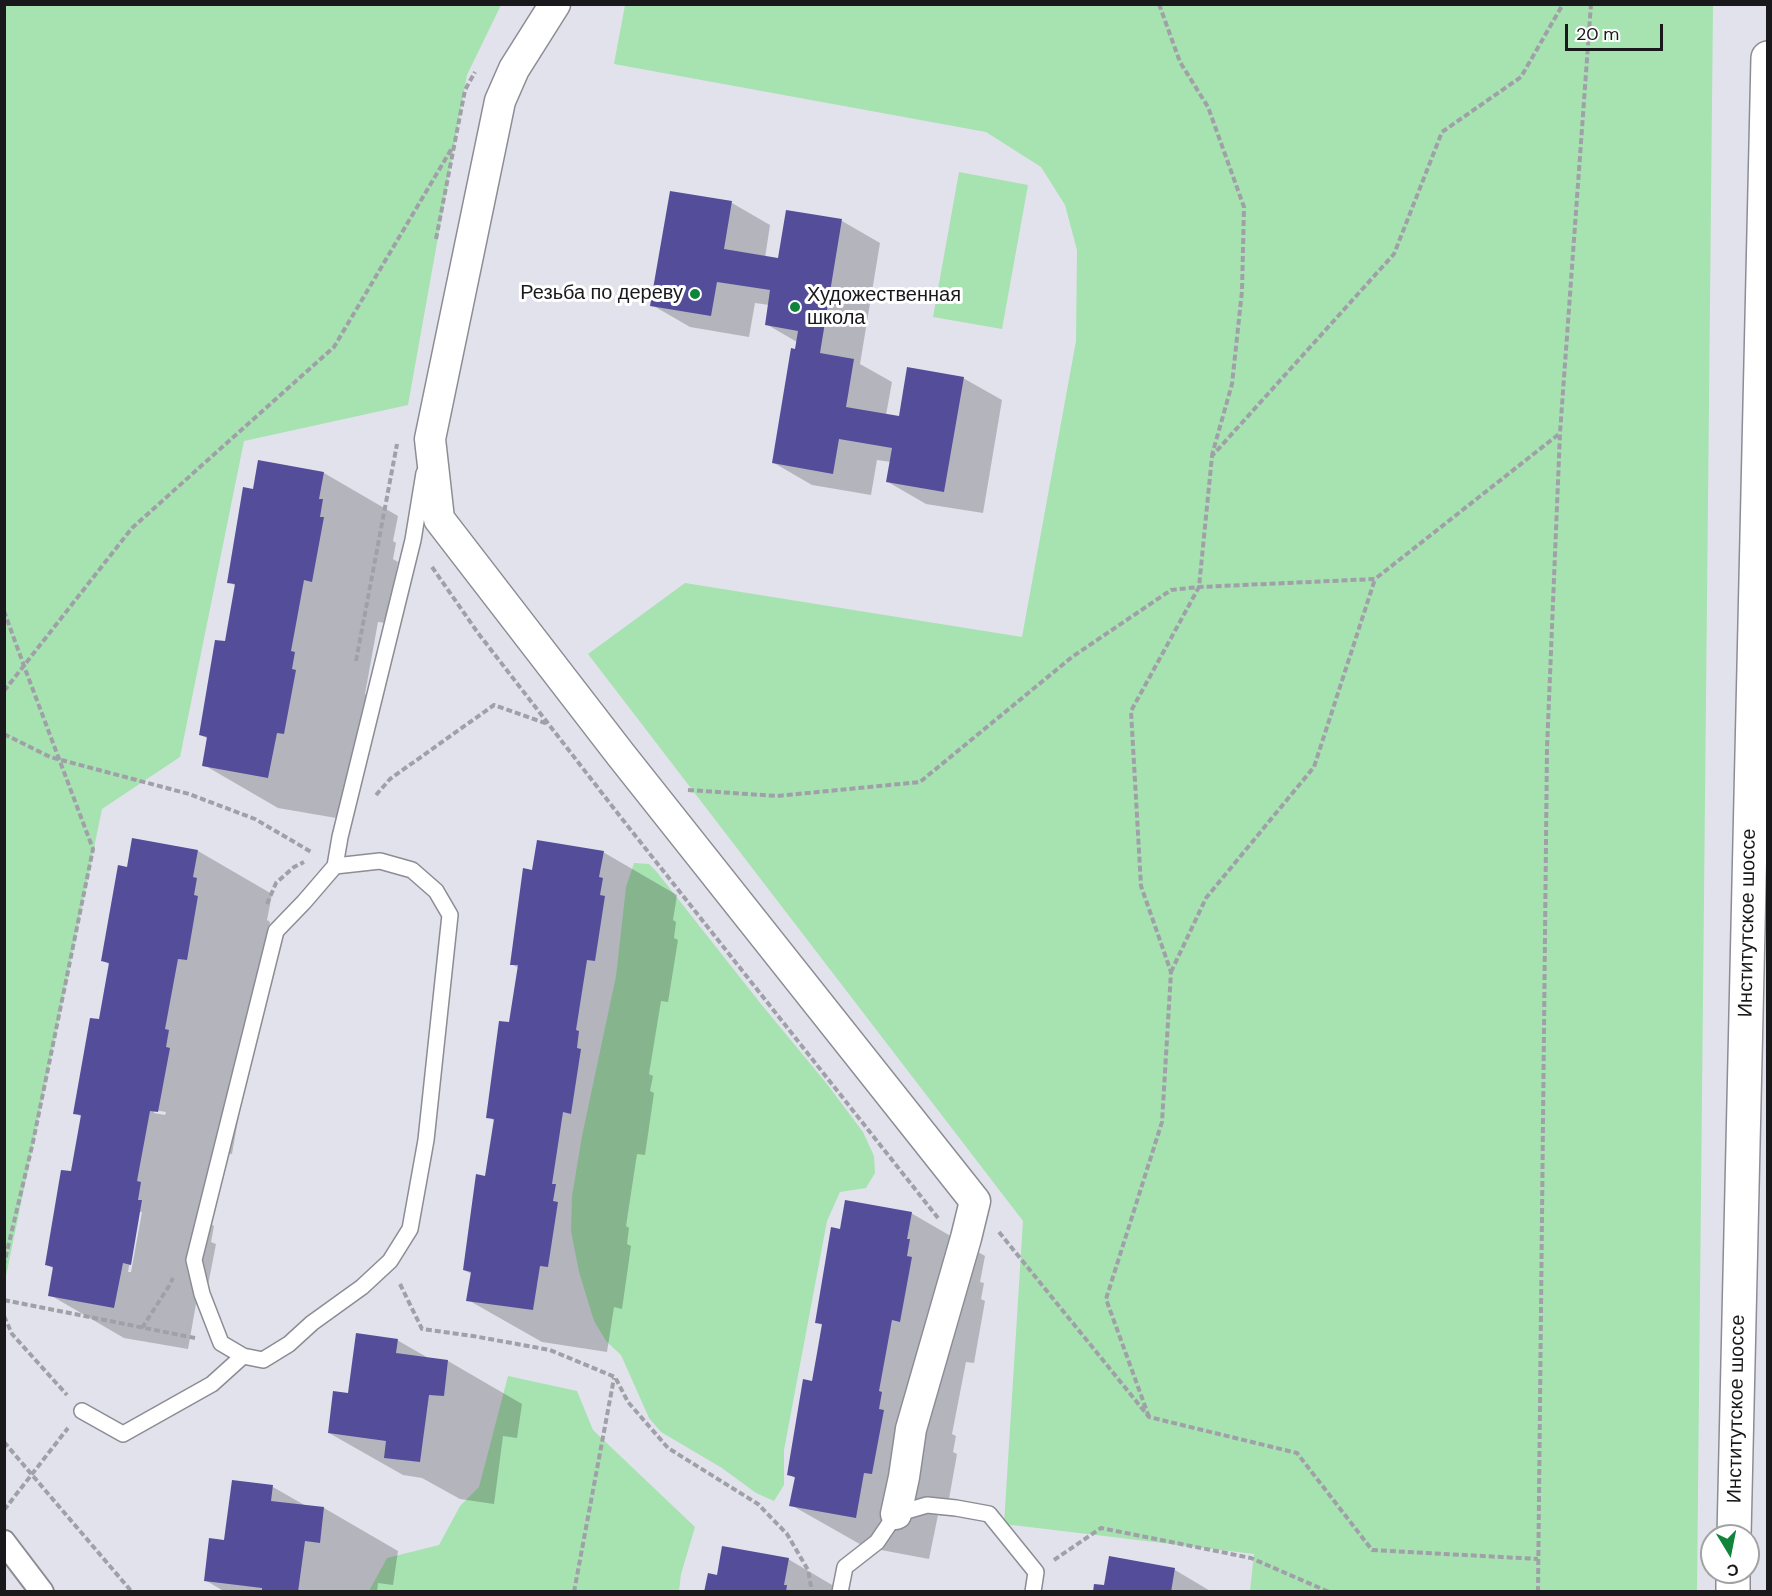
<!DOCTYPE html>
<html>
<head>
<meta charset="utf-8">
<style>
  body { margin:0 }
  #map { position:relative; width:1772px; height:1596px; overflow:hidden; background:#e2e2ec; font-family:"DM Sans",sans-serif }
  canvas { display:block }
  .frame { position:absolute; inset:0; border:6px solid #19191c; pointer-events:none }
  .north { position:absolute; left:1700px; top:1524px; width:60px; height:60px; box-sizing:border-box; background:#fff; border:2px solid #a3a3a4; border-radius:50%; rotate:170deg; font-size:16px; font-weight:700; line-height:24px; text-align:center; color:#19191c }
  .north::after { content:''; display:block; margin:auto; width:21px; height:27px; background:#11843c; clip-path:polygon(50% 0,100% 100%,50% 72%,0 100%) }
  .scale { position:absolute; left:1565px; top:24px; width:98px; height:27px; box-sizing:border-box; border:3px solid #19191c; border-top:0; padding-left:8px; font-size:18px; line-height:21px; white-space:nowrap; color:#19191c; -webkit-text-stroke:4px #fff; paint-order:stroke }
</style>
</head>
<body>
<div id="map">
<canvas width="1772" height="1596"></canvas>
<div class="frame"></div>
<div class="north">С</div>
<div class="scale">20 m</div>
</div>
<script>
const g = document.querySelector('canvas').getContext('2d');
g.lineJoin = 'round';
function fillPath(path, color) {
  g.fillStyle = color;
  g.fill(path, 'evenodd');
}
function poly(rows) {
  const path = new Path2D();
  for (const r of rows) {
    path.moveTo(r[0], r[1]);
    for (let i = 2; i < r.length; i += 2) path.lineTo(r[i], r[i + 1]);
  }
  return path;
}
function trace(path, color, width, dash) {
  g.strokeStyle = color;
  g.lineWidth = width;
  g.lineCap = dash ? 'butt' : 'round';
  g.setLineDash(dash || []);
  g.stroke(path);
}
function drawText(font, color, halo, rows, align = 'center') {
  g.font = font + ' "DM Sans",sans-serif';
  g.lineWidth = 6;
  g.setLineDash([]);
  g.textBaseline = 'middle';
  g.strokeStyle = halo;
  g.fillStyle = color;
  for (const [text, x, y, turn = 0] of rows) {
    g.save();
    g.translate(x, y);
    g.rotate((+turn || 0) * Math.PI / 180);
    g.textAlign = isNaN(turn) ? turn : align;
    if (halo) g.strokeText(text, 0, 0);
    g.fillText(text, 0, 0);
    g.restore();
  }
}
fillPath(poly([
  [5,4,501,5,467,75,408,405,244,441,180,757,102,809,5,1281],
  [625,5,1713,5,1697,1591,1250,1591,1254,1554,1004,1524,1023,1221,588,654,685,583,1022,637,1076,341,1077,250,1065,205,1041,167,986,132,614,64],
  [959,172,1028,185,1002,329,933,317],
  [634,863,649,864,656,871,761,1004,827,1084,863,1132,874,1156,875,1173,866,1188,840,1192,827,1221,784,1450,784,1485,774,1501,756,1493,722,1468,661,1432,649,1418,621,1355,606,1341,594,1321,579,1272,571,1231,572,1196,582,1136,616,976,626,887],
  [508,1376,577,1391,593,1430,695,1527,681,1574,679,1591,369,1591,387,1558,439,1545,460,1506,479,1487]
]), '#a7e2b1');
fillPath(poly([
  [671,193,732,203,770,225,765,258,779,260,787,212,842,221,880,243,860,364,892,382,886,415,900,417,963,378,1002,400,983,513,926,504,888,482,891,462,877,460,871,495,812,485,774,463,797,342,766,324,769,305,755,303,749,337,690,327,652,305],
  [324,473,398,516,393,541,396,543,393,559,398,562,386,623,378,622,365,694,368,696,342,819,278,808,204,765,208,739,201,735,226,643,236,586,229,582,254,491],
  [133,840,198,851,272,894,267,920,270,922,243,1092,232,1154,224,1153,211,1224,214,1226,211,1242,216,1244,204,1306,196,1304,188,1349,124,1338,50,1295,55,1269,47,1265,72,1173,82,1117,75,1113,100,1021,110,965,103,960,128,869],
  [154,1110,166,1112,165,1115,154,1113],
  [139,1212,142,1212,131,1272,128,1272],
  [603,852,677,895,673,920,676,922,674,938,678,940,668,1002,661,1001,649,1074,653,1076,650,1091,654,1093,645,1155,637,1154,626,1226,629,1228,627,1244,631,1246,622,1309,614,1307,607,1352,542,1342,468,1300,472,1274,464,1270,487,1177,495,1121,488,1117,510,1024,519,968,511,964,534,872],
  [911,1213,985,1256,980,1282,984,1283,981,1299,985,1301,974,1363,966,1362,952,1434,956,1436,953,1452,957,1454,946,1516,938,1515,929,1559,865,1547,791,1505,796,1479,789,1474,813,1383,824,1326,816,1322,841,1230],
  [397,1340,430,1359,448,1361,522,1404,517,1438,503,1436,494,1504,460,1499,422,1478,403,1475,329,1433,350,1395],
  [273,1487,306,1506,324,1508,398,1551,393,1585,378,1583,377,1592,225,1592,205,1580,225,1541],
  [788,1559,844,1592,706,1592,718,1577],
  [1175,1570,1212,1592,1095,1592,1105,1587]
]), '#0003');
fillPath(poly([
  [670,191,732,201,724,249,778,258,786,210,842,219,820,353,854,359,846,407,899,416,907,367,964,377,944,492,886,482,892,448,839,439,833,474,772,463,791,348,795,349,798,331,765,325,770,290,717,282,711,316,650,306],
  [258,460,324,472,319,499,323,499,320,517,324,517,312,582,304,580,296,624,291,651,295,652,292,669,296,670,284,734,277,733,268,778,202,766,207,737,199,735,215,640,225,641,235,584,227,583,243,487,253,489],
  [132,838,198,850,193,877,197,878,194,895,198,896,187,960,178,959,165,1029,169,1030,166,1047,170,1048,158,1112,150,1111,137,1181,141,1182,138,1200,142,1200,131,1265,123,1263,114,1308,48,1296,53,1267,45,1265,61,1170,71,1171,81,1115,73,1114,90,1018,99,1019,109,963,101,961,118,865,127,867],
  [537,840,604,851,599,877,603,878,600,895,605,896,595,961,587,960,576,1030,579,1031,577,1048,581,1049,571,1114,563,1112,552,1184,556,1184,553,1201,558,1202,548,1267,540,1266,533,1310,466,1301,471,1272,463,1270,476,1174,485,1176,494,1119,486,1118,499,1021,509,1022,518,965,510,965,523,868,532,870],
  [845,1200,912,1212,907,1239,910,1239,907,1256,912,1257,900,1322,892,1320,879,1391,882,1392,879,1409,884,1410,872,1474,864,1473,856,1518,789,1506,795,1477,787,1475,803,1379,812,1381,817,1353,822,1324,815,1323,831,1227,840,1229],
  [356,1333,398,1339,396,1353,448,1360,444,1396,429,1395,420,1462,384,1458,386,1441,328,1433,333,1391,348,1393],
  [232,1480,273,1485,271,1501,324,1507,320,1543,305,1541,298,1592,262,1592,262,1588,204,1581,209,1538,224,1540],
  [722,1546,789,1558,784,1585,787,1585,786,1592,704,1592,708,1573,717,1575],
  [1109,1556,1175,1568,1171,1592,1093,1592,1094,1584,1104,1585]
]), '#544e9a');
const service = poly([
  [335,866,380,861,412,870,436,891,450,915,426,1140,410,1229,390,1261,362,1287,312,1323,289,1344,263,1360,243,1356,221,1343,202,1294,194,1260,276,931,304,902,335,866,340,837,413,540,424,473],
  [82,1411,123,1434,212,1384,243,1356],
  [840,1592,845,1567,877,1542,896,1514,927,1505,956,1508,989,1514,1036,1572,1033,1592]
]);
const pedestrian = poly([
  [4,1542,42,1592]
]);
const minor = poly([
  [555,4,514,69,500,101,430,439,439,519,621,755,975,1201,966,1238,911,1429,904,1477,896,1514]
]);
const tertiary = poly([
  [1734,1536,1768,58],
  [1733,1592,1733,1572]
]);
trace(service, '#8c8c95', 18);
trace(pedestrian, '#8c8c95', 26);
trace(minor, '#8c8c95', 33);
trace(tertiary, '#8c8c95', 36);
trace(poly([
  [1159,4,1180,62,1208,107,1244,207,1242,291,1232,384,1212,455],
  [436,239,465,90,475,72],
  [432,567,478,633,619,815,938,1218],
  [4,611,24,666,93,849,33,1142,4,1264],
  [356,661,397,444],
  [4,691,132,528,334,347,452,148],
  [4,734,50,757,189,794,255,819,313,853],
  [688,790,777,796,920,782,1072,657,1171,590,1199,587,1375,579,1559,434],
  [376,795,390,779,494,705,548,724],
  [267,904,276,883,294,867,304,862],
  [1171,972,1206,898,1314,767,1375,579],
  [999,1232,1149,1417,1297,1453,1372,1550,1538,1559],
  [400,1284,422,1329,473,1336,550,1350,615,1377,628,1402,668,1448,758,1504,787,1534,808,1570,812,1592],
  [4,1300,195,1338],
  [4,1316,12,1334,67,1395],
  [142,1328,169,1286,173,1278],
  [1149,1417,1106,1299,1162,1122,1171,972,1141,886,1131,711,1199,587,1212,456,1394,254,1442,132,1521,77,1563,4],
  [4,1442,132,1592],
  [4,1510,68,1428],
  [1054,1560,1101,1528,1251,1558,1329,1592],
  [574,1592,614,1378],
  [1538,1592,1547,748,1560,433,1591,4]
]), '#a0a0a8', 4, [6, 3]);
trace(service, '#fff', 15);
trace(pedestrian, '#fff', 22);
trace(minor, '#fff', 30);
trace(tertiary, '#fff', 33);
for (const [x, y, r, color] of [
  [695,294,6,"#11843c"],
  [795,307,6,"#11843c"]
]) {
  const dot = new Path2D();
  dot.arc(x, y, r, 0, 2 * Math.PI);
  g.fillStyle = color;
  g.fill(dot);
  trace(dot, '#fff', 2);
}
drawText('20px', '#19191c', '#fff', [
  ["Резьба по дереву",683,294],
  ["Художественная",807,296,"left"],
  ["школа",807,319,"left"]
], 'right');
drawText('20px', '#19191c', '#fff', [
  ["Институтское шоссе",1748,923,-89],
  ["Институтское шоссе",1737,1409,-89]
]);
</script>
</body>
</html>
